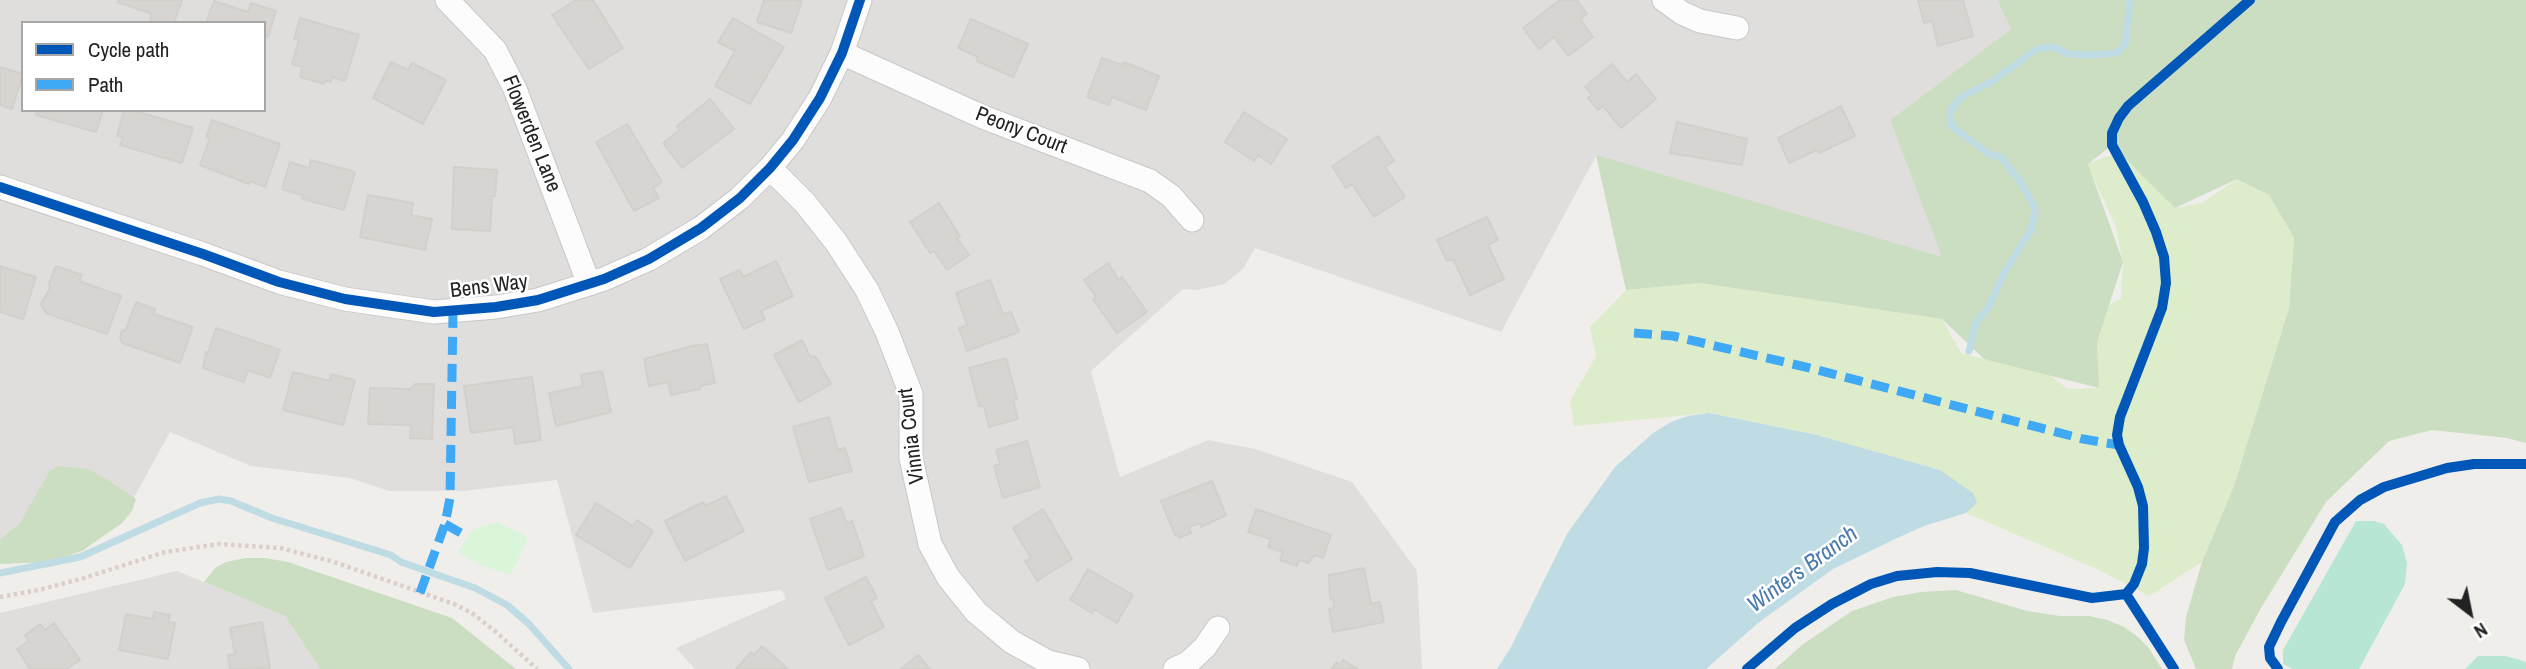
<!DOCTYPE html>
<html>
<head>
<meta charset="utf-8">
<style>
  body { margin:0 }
  #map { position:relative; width:2526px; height:669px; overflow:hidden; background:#f0eeeb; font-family:"Archivo Narrow",sans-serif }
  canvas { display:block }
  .legend { position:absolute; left:21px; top:21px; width:245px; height:91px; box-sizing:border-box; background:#fff; border:2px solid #a7a7a7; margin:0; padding:9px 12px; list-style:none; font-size:21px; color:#222 }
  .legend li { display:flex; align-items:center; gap:14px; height:35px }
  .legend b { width:35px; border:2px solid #a7a7a7 }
  .north { position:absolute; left:2435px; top:578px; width:70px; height:70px; -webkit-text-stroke:5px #fff; paint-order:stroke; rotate:148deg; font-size:19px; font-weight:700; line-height:28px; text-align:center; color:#222 }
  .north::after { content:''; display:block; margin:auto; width:24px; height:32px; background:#222; clip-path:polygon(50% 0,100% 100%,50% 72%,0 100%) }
</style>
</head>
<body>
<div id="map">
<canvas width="2526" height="669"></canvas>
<ul class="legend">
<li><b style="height:9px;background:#0057b8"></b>Cycle path</li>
<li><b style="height:9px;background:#3fa9f5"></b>Path</li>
</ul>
<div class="north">N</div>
</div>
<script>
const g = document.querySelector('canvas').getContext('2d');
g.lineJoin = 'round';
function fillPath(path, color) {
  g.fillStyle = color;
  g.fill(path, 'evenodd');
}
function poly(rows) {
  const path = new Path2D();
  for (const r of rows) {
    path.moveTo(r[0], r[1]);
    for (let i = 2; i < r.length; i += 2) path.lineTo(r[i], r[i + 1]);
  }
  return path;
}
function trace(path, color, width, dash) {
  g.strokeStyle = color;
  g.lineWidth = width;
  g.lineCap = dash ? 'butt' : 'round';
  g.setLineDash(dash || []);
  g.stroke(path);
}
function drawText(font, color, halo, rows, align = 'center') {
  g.font = font + ' "Archivo Narrow",sans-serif';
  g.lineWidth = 5;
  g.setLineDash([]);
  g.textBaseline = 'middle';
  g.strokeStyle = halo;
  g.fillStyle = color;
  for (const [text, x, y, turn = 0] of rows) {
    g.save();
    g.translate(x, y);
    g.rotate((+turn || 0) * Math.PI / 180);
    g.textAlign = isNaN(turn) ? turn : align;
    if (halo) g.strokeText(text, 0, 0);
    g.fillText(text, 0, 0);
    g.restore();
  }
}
fillPath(poly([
  [0,0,1997,0,2011,29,1890,120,1943,258,1596,156,1501,332,1255,248,1243,269,1224,284,1197,290,1183,289,1091,371,1120,477,1208,440,1255,449,1352,482,1417,571,1422,669,695,669,676,648,786,599,782,590,593,613,557,480,463,491,389,491,350,478,251,466,170,432,132,501,0,542],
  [23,23,264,23,264,110,23,110],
  [177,571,285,616,320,669,0,669,0,613]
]), '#dfdedc');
fillPath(poly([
  [2135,146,2175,208,2202,203,2237,179,2269,195,2294,238,2289,308,2234,486,2202,562,2149,596,2099,570,1966,513,1977,503,1940,470,1817,435,1709,413,1574,426,1570,401,1596,356,1590,327,1626,290,1700,283,1942,319,1961,353,1984,359,2040,368,2068,389,2098,388,2097,342,2087,319,2121,298,2123,262,2115,224,2087,164]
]), '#ddeccb');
fillPath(poly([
  [1997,0,2526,0,2526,443,2507,438,2432,430,2389,441,2326,502,2261,608,2235,656,2232,669,2196,669,2184,640,2186,617,2202,562,2234,486,2289,308,2294,238,2269,195,2237,179,2175,208,2112,145,2088,164,2123,262,2097,342,2099,388,1984,359,1942,319,1700,283,1626,290,1596,155,1942,257,1890,120,2011,29],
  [57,466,88,469,106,479,136,499,132,511,122,523,82,551,50,562,0,564,0,540,20,523,49,472],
  [245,558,265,558,288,562,452,618,516,669,320,669,285,616,204,582,215,568,226,562],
  [1956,590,2027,611,2060,616,2090,616,2107,620,2124,627,2138,637,2148,647,2162,669,1775,669,1802,645,1852,611,1893,597,1921,592]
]), '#cbdec1');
fillPath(poly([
  [497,522,528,537,511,575,480,565,458,552,472,530]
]), '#daf5da');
fillPath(poly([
  [2356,521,2374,521,2384,524,2402,545,2407,563,2405,584,2359,669,2293,669,2283,664,2283,650],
  [2478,656,2506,656,2520,660,2526,662,2526,669,2465,669]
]), '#b7e6d2');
fillPath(poly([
  [1709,413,1817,435,1940,470,1973,493,1977,503,1966,513,1924,526,1893,540,1833,569,1758,623,1706,669,1497,669,1511,647,1567,534,1615,467,1653,433,1671,422,1688,416]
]), '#bfdbe3');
trace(poly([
  [1969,351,1976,323,1989,306,2005,271,2031,230,2035,209,2024,187,2001,157,1989,154,1951,126,1950,111,1960,98,1994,80,2037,49,2053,47,2068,54,2096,55,2116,53,2125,45,2130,0],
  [0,573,80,557,200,503,219,499,231,501,272,518,391,555,401,562,475,588,507,605,528,623,569,669]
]), '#bfdbe3', 7);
const building = poly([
  [119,0,182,0,174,23,149,23,152,14,118,2,119,0],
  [576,0,593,0,623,48,589,69,552,15,576,0],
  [764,0,802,0,791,33,757,22,764,0],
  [1560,0,1577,0,1587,14,1580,19,1593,37,1568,56,1554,37,1539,49,1523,28,1560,0],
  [1918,0,1963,0,1973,36,1938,46,1932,21,1924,23,1918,0],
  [214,1,248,12,251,3,276,11,268,37,264,36,264,23,206,23,214,1],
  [300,18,359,35,345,81,332,77,331,82,325,80,324,84,300,77,302,67,292,64,299,40,294,39,300,18],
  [733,18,784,47,750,104,715,86,735,51,718,42,733,18],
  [971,19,1028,44,1013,77,977,61,978,57,958,48,971,19],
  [1102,58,1122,65,1124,62,1159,76,1146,110,1112,97,1109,105,1087,97,1102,58],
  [391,62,408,70,412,63,446,80,423,124,373,98,391,62],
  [1612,64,1627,82,1636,74,1656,99,1621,128,1603,106,1598,110,1588,98,1592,95,1585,87,1612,64],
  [0,67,23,74,12,109,0,105,0,67],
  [710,99,734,129,682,168,663,143,680,130,677,126,710,99],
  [1841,106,1855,136,1819,153,1817,150,1789,163,1778,138,1841,106],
  [37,110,103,110,96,132,36,115,37,110],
  [124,110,132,110,193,128,182,163,120,145,123,137,117,136,124,110],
  [1244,112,1287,139,1271,164,1258,155,1254,161,1225,142,1244,112],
  [212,120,280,144,265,187,250,181,249,184,200,165,210,138,206,137,212,120],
  [1677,122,1747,139,1742,165,1670,153,1677,122],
  [627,124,662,182,653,188,659,198,634,211,596,142,627,124],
  [1378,136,1394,161,1385,167,1405,197,1374,217,1352,184,1346,188,1332,166,1378,136],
  [311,160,355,172,344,210,303,199,302,195,282,189,290,162,309,168,311,160],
  [454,167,497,170,495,196,492,196,490,231,452,229,454,167],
  [368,195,413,203,411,215,432,219,425,250,360,237,368,195],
  [939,203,960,236,957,238,969,255,947,270,934,251,930,253,910,222,939,203],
  [1487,217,1498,240,1488,245,1504,279,1470,295,1453,259,1447,261,1437,240,1487,217],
  [776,261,793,296,761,311,765,319,744,329,720,279,740,270,743,277,776,261],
  [1108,263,1119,280,1122,277,1147,312,1117,333,1093,299,1096,297,1084,280,1108,263],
  [0,266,36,277,23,319,0,312,0,266],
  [56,266,82,275,79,281,121,296,107,334,46,313,41,304,50,288,49,283,56,266],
  [990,280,1003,314,1011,312,1019,332,967,351,959,328,967,325,956,293,990,280],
  [136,302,155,309,154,314,193,327,180,363,122,343,120,337,122,330,125,331,136,302],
  [216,328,280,350,270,378,248,370,244,382,203,368,206,352,208,353,216,328],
  [802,340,811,358,815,356,831,384,799,402,774,355,802,340],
  [707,344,715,383,700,386,700,389,671,395,668,382,649,386,644,359,692,346,707,344],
  [1006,358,1017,399,1013,400,1018,419,989,427,984,406,979,406,969,368,1006,358],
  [602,371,611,412,556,426,549,393,583,386,581,375,602,371],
  [293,372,330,381,331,374,355,380,343,425,283,410,293,372],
  [532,377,541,440,515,444,513,427,471,433,464,386,532,377],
  [415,384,434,384,432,439,410,438,411,425,368,424,370,388,411,389,415,384],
  [829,417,838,450,845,448,852,471,809,482,793,427,829,417],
  [1027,441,1040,487,1003,498,994,466,1000,464,996,450,1027,441],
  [1212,481,1226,515,1201,527,1200,523,1189,527,1191,533,1179,538,1177,534,1175,535,1161,501,1212,481],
  [726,496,744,531,685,561,665,521,703,502,705,506,726,496],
  [596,503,633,526,637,520,653,531,630,568,576,535,596,503],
  [841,508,847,523,852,521,864,556,828,570,810,519,841,508],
  [1043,509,1072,559,1037,581,1025,561,1031,558,1013,528,1043,509],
  [1256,509,1331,535,1323,558,1315,555,1308,563,1299,560,1297,566,1280,560,1283,552,1268,547,1271,539,1248,532,1256,509],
  [1364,568,1371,604,1380,602,1384,622,1333,632,1329,609,1334,608,1333,600,1330,598,1329,575,1364,568],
  [1088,569,1133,595,1117,623,1094,609,1092,613,1070,600,1088,569],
  [866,577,877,598,871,601,884,627,849,645,825,598,866,577],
  [154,612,170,615,168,622,175,623,168,659,119,650,126,614,153,619,154,612],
  [262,622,270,668,230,669,228,655,235,654,230,628,262,622],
  [54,623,80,660,66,669,30,669,17,649,29,641,25,635,40,624,45,630,54,623],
  [762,646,788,669,736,669,751,652,754,655,762,646],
  [918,655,930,669,901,669,918,655],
  [1343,660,1358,669,1332,669,1336,662,1340,665,1343,660]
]);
fillPath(building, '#d7d4d2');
trace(building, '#d3d0cc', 2);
const street = poly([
  [447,0,495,50,515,89,589,284],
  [1664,0,1682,13,1700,21,1737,28],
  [842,53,983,117,1150,181,1171,196,1192,220],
  [770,168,805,203,836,242,867,290,887,332,911,394,911,458,930,544,948,577,976,612,1012,642,1048,662,1078,669],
  [0,187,203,254,279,282,345,299,434,312,496,307,538,300,604,279,649,259,701,228,740,198,770,168,793,140,820,98,842,53,860,0],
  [1175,669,1188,663,1205,647,1218,628]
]);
trace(street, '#c9c8c7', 25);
trace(poly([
  [0,597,39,590,84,578,165,552,219,544,280,548,334,562,454,604,472,613,496,632,537,669]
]), '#dccecd', 4.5, [3.5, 3.5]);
trace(street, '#fdfcfc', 23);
trace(poly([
  [1634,333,1673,336,1814,369,2083,439,2119,445],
  [445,524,468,537],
  [420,593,445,524,450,498,453,312]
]), '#3fa9f5', 9, [18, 9]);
trace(poly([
  [0,187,203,254,279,282,345,299,434,312,496,307,538,300,604,279,649,259,701,228,740,198,770,168,793,140,820,98,842,53,860,0],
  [2126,594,2174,669],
  [1747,669,1795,628,1832,604,1871,584,1897,576,1937,572,1970,573,2092,598,2126,594,2134,584,2142,564,2144,548,2143,506,2138,487,2119,445,2117,435,2120,417,2162,308,2166,283,2164,257,2156,232,2143,202,2112,145,2112,133,2119,118,2128,106,2250,0],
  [2278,669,2270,658,2269,647,2281,622,2335,522,2360,500,2384,487,2447,468,2474,464,2526,464]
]), '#0057b8', 10);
drawText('21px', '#222', '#fff', [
  ["Peony Court",1021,131,21],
  ["Flowerden Lane",531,134,68],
  ["Bens Way",489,287,-7],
  ["Vinnia Court",912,436,-97]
]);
drawText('italic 23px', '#4a7aab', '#fff', [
  ["Winters Branch",1803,570,-36]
]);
</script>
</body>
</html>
